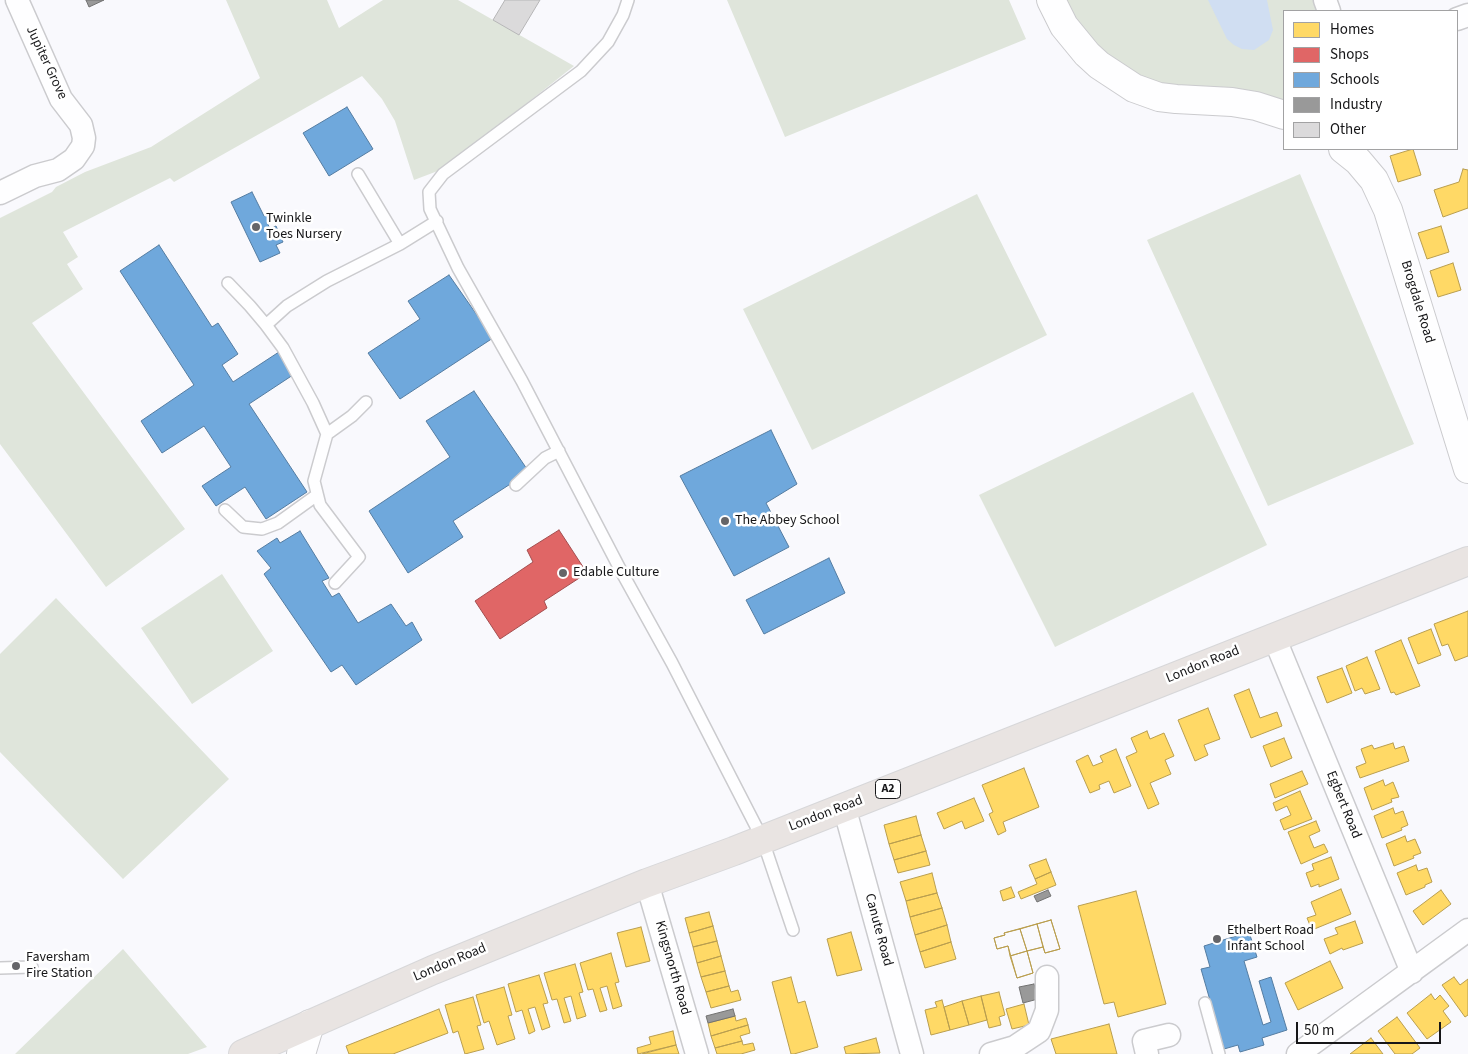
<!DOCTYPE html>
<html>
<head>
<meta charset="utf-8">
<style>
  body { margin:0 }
  #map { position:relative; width:1468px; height:1054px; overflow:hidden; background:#f9f9fd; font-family:"Source Sans 3",sans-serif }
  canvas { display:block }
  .legend { position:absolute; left:1283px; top:10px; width:175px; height:140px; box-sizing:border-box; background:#fff; border:1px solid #a2a2a3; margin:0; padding:6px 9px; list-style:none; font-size:15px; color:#161618 }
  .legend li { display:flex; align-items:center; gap:10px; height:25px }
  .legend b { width:25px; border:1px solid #a2a2a3 }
  .scale { position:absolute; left:1296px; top:1022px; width:145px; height:22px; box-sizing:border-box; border:2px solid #161618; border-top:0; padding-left:6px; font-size:15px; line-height:18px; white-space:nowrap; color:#161618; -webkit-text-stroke:4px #fff; paint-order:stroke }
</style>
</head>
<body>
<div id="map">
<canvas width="1468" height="1054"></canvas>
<ul class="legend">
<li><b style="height:14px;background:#ffd966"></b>Homes</li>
<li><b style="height:14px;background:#e06666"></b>Shops</li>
<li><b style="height:14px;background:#6fa8dc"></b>Schools</li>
<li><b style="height:14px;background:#999"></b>Industry</li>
<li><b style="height:14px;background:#dbdadb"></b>Other</li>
</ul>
<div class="scale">50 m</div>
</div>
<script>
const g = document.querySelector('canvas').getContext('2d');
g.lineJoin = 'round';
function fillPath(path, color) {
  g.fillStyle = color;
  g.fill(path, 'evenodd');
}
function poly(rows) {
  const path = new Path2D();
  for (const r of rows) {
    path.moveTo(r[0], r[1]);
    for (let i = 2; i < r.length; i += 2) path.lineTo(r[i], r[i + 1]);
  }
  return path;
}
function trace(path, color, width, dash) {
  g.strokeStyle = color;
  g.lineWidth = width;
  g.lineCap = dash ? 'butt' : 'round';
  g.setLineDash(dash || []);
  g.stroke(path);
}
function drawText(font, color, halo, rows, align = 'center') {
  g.font = font + ' "Source Sans 3",sans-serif';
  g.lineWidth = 5;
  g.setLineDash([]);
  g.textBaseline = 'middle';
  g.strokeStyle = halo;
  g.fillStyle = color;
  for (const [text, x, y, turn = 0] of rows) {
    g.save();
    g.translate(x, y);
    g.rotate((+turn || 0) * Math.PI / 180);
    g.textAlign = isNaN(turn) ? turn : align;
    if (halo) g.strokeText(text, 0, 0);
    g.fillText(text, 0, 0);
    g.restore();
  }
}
fillPath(poly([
  [226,0,327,0,339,28,383,0,458,0,574,66,450,164,443,169,414,180,395,121,382,99,362,76,174,182,170,178,63,232,78,257,67,264,83,289,32,323,185,529,106,587,0,444,0,218,52,192,56,187,85,172,151,147,260,78],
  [727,0,1009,0,1026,39,785,137],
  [1051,0,1325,0,1329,11,1284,11,1284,106,1146,93],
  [1300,174,1414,444,1268,506,1147,240],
  [977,194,1047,335,812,450,743,309],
  [1193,392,1267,545,1055,647,979,495],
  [222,574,273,651,192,704,141,628],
  [56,598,229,779,123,879,0,752,0,654],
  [123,949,207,1047,188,1054,15,1054]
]), '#dfe5db');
fillPath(poly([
  [1208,0,1267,0,1273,30,1269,40,1254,50,1242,49,1234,45,1227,39]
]), '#d0def2');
const homes = poly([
  [1413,149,1421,175,1398,182,1390,156,1413,149],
  [1463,169,1468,170,1468,208,1443,217,1434,190,1459,182,1463,169],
  [1441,226,1449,252,1427,259,1418,233,1441,226],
  [1453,263,1461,290,1438,297,1430,271,1453,263],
  [1468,611,1468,656,1455,661,1448,644,1442,646,1434,624,1468,611],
  [1431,629,1441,655,1418,664,1408,638,1431,629],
  [1401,640,1420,686,1396,695,1394,692,1391,693,1375,651,1401,640],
  [1367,657,1380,689,1365,694,1362,688,1355,691,1346,666,1367,657],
  [1342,668,1352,693,1327,703,1317,677,1342,668],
  [1249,689,1260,718,1277,712,1282,726,1251,738,1234,695,1249,689],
  [1208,708,1220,739,1204,745,1208,755,1195,761,1178,720,1208,708],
  [1147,731,1150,739,1164,733,1174,756,1165,760,1171,774,1150,783,1159,804,1148,809,1126,757,1137,752,1131,738,1147,731],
  [1284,738,1292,758,1271,767,1263,746,1284,738],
  [1393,743,1395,749,1404,746,1409,761,1360,778,1356,767,1366,763,1361,749,1372,745,1374,749,1393,743],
  [1116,749,1131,786,1114,793,1109,781,1099,785,1100,789,1090,793,1076,761,1088,755,1093,766,1103,762,1100,756,1116,749],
  [1024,768,1039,807,1003,822,1006,831,998,835,989,814,993,812,982,785,1024,768],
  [1302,771,1308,784,1275,798,1270,784,1302,771],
  [1383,780,1385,786,1393,782,1399,797,1391,799,1392,802,1372,810,1364,788,1383,780],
  [1300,791,1312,819,1284,830,1280,820,1291,815,1287,806,1276,811,1273,803,1300,791],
  [974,798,984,821,965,829,962,821,944,829,937,813,974,798],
  [1393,808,1395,814,1403,811,1408,825,1401,828,1402,830,1382,838,1374,816,1393,808],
  [916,816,921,835,889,844,884,825,916,816],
  [1316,821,1320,831,1309,836,1314,848,1324,844,1328,852,1301,864,1288,832,1316,821],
  [921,835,926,851,894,860,889,844,921,835],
  [1405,836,1407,842,1415,839,1421,853,1413,856,1414,858,1394,866,1386,844,1405,836],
  [926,851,930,865,898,873,894,860,926,851],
  [1331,857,1339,879,1319,887,1319,884,1311,887,1306,873,1314,870,1312,864,1331,857],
  [1046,859,1051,872,1035,879,1029,865,1046,859],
  [1416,865,1418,871,1427,868,1432,882,1425,885,1425,887,1406,895,1397,873,1416,865],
  [1051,872,1056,885,1021,899,1018,892,1037,884,1035,879,1051,872],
  [932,873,937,893,906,901,900,882,932,873],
  [1011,887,1015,897,1003,901,1000,891,1011,887],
  [1341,889,1351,914,1312,930,1307,918,1316,915,1311,902,1341,889],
  [1441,890,1451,904,1423,925,1413,911,1441,890],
  [1136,891,1166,1004,1118,1017,1114,1002,1104,1004,1078,906,1136,891],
  [937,893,942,908,910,917,906,901,937,893],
  [942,908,947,925,915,935,910,917,942,908],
  [709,912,713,926,689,933,685,918,709,912],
  [1051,920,1060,949,1045,953,1043,947,1027,951,1033,973,1017,978,1008,946,997,949,994,938,1005,935,1004,933,1051,920],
  [1051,920,1060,949,1045,953,1037,924,1051,920],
  [1355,921,1363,943,1343,950,1342,948,1330,954,1324,939,1338,934,1335,928,1355,921],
  [1037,924,1043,947,1027,951,1020,929,1037,924],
  [947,925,951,942,920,952,915,935,947,925],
  [713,926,717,941,693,947,689,933,713,926],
  [641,927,650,961,626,967,617,933,641,927],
  [1020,929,1027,951,1010,956,1008,946,997,949,994,938,1005,935,1004,933,1020,929],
  [851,932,862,970,837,976,827,939,851,932],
  [717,941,721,956,697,963,693,947,717,941],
  [951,942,956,959,925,968,920,952,951,942],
  [1027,951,1033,973,1017,978,1010,956,1027,951],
  [611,953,619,982,615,983,622,1006,613,1009,607,986,600,988,607,1010,600,1012,593,989,588,990,580,963,611,953],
  [721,956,725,971,701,977,697,963,721,956],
  [1330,961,1343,988,1298,1010,1285,983,1330,961],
  [575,964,583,992,579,993,586,1016,577,1019,571,996,564,998,571,1021,564,1023,557,999,552,1000,544,973,575,964],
  [725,971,729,986,706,992,701,977,725,971],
  [539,975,548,1003,543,1004,550,1027,542,1030,535,1007,528,1009,535,1031,529,1034,522,1010,516,1012,508,984,539,975],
  [791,977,798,1003,805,1001,818,1047,794,1054,791,1054,772,982,791,977],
  [1454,977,1460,985,1468,979,1468,1015,1465,1017,1442,985,1454,977],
  [729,986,731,992,738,990,741,1000,711,1008,706,992,729,986],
  [504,987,512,1015,508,1016,515,1039,497,1045,489,1021,484,1023,476,995,504,987],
  [999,992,1005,1015,999,1017,1001,1025,989,1028,981,996,999,992],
  [1431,994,1435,1000,1440,995,1449,1006,1443,1011,1451,1022,1427,1039,1407,1013,1431,994],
  [981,996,987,1020,969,1025,962,1001,981,996],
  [473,997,481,1025,477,1026,484,1049,465,1054,458,1031,453,1033,445,1005,473,997],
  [942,1000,950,1030,931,1035,925,1010,937,1007,935,1002,942,1000],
  [962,1001,969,1025,950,1030,944,1007,962,1001],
  [1024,1004,1029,1025,1012,1029,1006,1009,1024,1004],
  [439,1009,448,1033,393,1054,349,1054,346,1046,439,1009],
  [735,1016,736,1021,746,1018,748,1025,711,1036,708,1023,735,1016],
  [1397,1017,1420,1048,1412,1054,1395,1054,1378,1031,1397,1017],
  [1109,1024,1117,1054,1056,1054,1051,1039,1109,1024],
  [748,1025,750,1033,740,1036,742,1041,715,1048,711,1036,748,1025],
  [673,1031,676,1045,638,1054,637,1048,651,1044,649,1037,673,1031],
  [876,1038,880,1053,846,1054,844,1047,876,1038],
  [1371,1038,1383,1054,1350,1054,1371,1038],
  [742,1041,743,1045,753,1043,755,1050,741,1054,717,1054,715,1048,742,1041],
  [676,1045,679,1054,642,1054,676,1045]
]);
fillPath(homes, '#ffd966');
trace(homes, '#b99e4f', 1);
const shops = poly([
  [559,530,587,573,544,601,547,608,500,639,475,601,533,562,527,550,559,530]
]);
fillPath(shops, '#e06666');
trace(shops, '#a34e4f', 1);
const schools = poly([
  [347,107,373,149,329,176,303,133,347,107],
  [252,192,264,216,272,212,275,218,267,222,270,229,276,226,283,242,276,245,280,253,260,262,231,202,252,192],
  [159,245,212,327,218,323,238,354,222,365,233,382,282,350,296,373,249,404,307,492,266,519,245,487,216,506,202,486,231,467,204,426,162,453,141,421,194,385,120,271,159,245],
  [449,275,493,338,400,399,368,353,420,319,408,301,449,275],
  [474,391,529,472,453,521,463,537,408,573,369,511,450,457,426,421,474,391],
  [771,430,797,484,766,503,789,547,734,576,680,476,771,430],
  [300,531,329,578,322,581,332,597,339,593,358,623,391,604,406,626,412,622,422,640,356,685,342,665,331,672,264,574,271,568,257,551,277,538,280,543,300,531],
  [829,558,845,593,764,634,746,600,829,558],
  [1249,932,1257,957,1244,961,1263,1025,1271,1022,1259,981,1271,977,1287,1030,1262,1038,1264,1045,1240,1052,1238,1045,1224,1049,1201,969,1210,967,1204,946,1249,932]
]);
fillPath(schools, '#6fa8dc');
trace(schools, '#547ca1', 1);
const industry = poly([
  [86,0,104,0,89,7,86,0],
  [1048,890,1051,896,1037,902,1034,896,1048,890],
  [1034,984,1038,999,1023,1003,1019,987,1034,984],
  [733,1009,735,1016,708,1023,706,1016,733,1009]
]);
fillPath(industry, '#999');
trace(industry, '#727272', 1);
const building = poly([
  [505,0,540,0,519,35,493,20,505,0]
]);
fillPath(building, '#dbdadb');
trace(building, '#b6b6b7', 1);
const lane = poly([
  [628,0,623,15,608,42,581,71,443,174,429,192,430,209,458,268,522,381,620,569,672,663,762,838,793,930],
  [358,174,400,244],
  [228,283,250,306,266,325],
  [327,434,352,416,366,402],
  [516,485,545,458,559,451],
  [225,510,243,527,262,529,278,523,317,495],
  [335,583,359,557,320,505,314,481,327,434,313,403,283,348,266,325,287,306,327,281,400,244,437,221],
  [0,968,32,967],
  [1205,1003,1219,1054]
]);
const street = poly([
  [1325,0,1329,11],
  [1457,19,1468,15],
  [0,193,35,176,58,170,74,159,83,146,84,138,81,125,61,99,17,0],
  [1274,637,1412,972],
  [842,807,848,821,912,1054],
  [647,883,697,1054],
  [991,1054,1015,1047,1039,1031,1047,1010,1047,977],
  [1147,1054,1144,1041,1169,1035],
  [1298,1054,1468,930]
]);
const secondary = poly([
  [1051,0,1064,26,1087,54,1099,65,1134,88,1159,97,1176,99,1232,102,1256,106,1284,115],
  [1343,149,1358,161,1374,180,1388,210,1468,469],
  [301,1054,310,1024]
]);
const primary = poly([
  [243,1054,433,970,647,883,734,851,1468,561]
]);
trace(lane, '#cbcbce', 14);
trace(street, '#cbcbce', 25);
trace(secondary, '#cbcbce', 30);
trace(primary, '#d7d7d9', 30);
trace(lane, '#fefeff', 11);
trace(street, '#fefeff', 22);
trace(secondary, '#fefeff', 28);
trace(primary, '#e9e4e2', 28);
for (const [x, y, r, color] of [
  [256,227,5,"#656568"],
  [725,521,5,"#656568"],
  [563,573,5,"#656568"],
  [1217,939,5,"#656568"],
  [16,966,5,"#656568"]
]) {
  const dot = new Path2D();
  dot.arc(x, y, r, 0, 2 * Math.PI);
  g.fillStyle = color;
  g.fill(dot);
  trace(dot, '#fff', 2);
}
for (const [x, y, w] of [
  [888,789,25]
]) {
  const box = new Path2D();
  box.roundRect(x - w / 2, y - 9.5, w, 19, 4);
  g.fillStyle = '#fff';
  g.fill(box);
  trace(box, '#161618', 1);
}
drawText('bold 12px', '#161618', null, [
  ["A2",888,789]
]);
drawText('14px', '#161618', '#fff', [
  ["Jupiter Grove",46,63,65],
  ["Brogdale Road",1417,302,73],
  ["London Road",1203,665,-22],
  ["Egbert Road",1343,805,68],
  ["London Road",826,814,-21],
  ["Canute Road",878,930,75],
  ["London Road",450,963,-23],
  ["Kingsnorth Road",672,968,74]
]);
drawText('14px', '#161618', '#fff', [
  ["Twinkle",266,219],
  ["Toes Nursery",266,235],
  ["The Abbey School",735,521],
  ["Edable Culture",573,573],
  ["Ethelbert Road",1227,931],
  ["Infant School",1227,947],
  ["Faversham",26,958],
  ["Fire Station",26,974]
], 'left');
</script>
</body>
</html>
